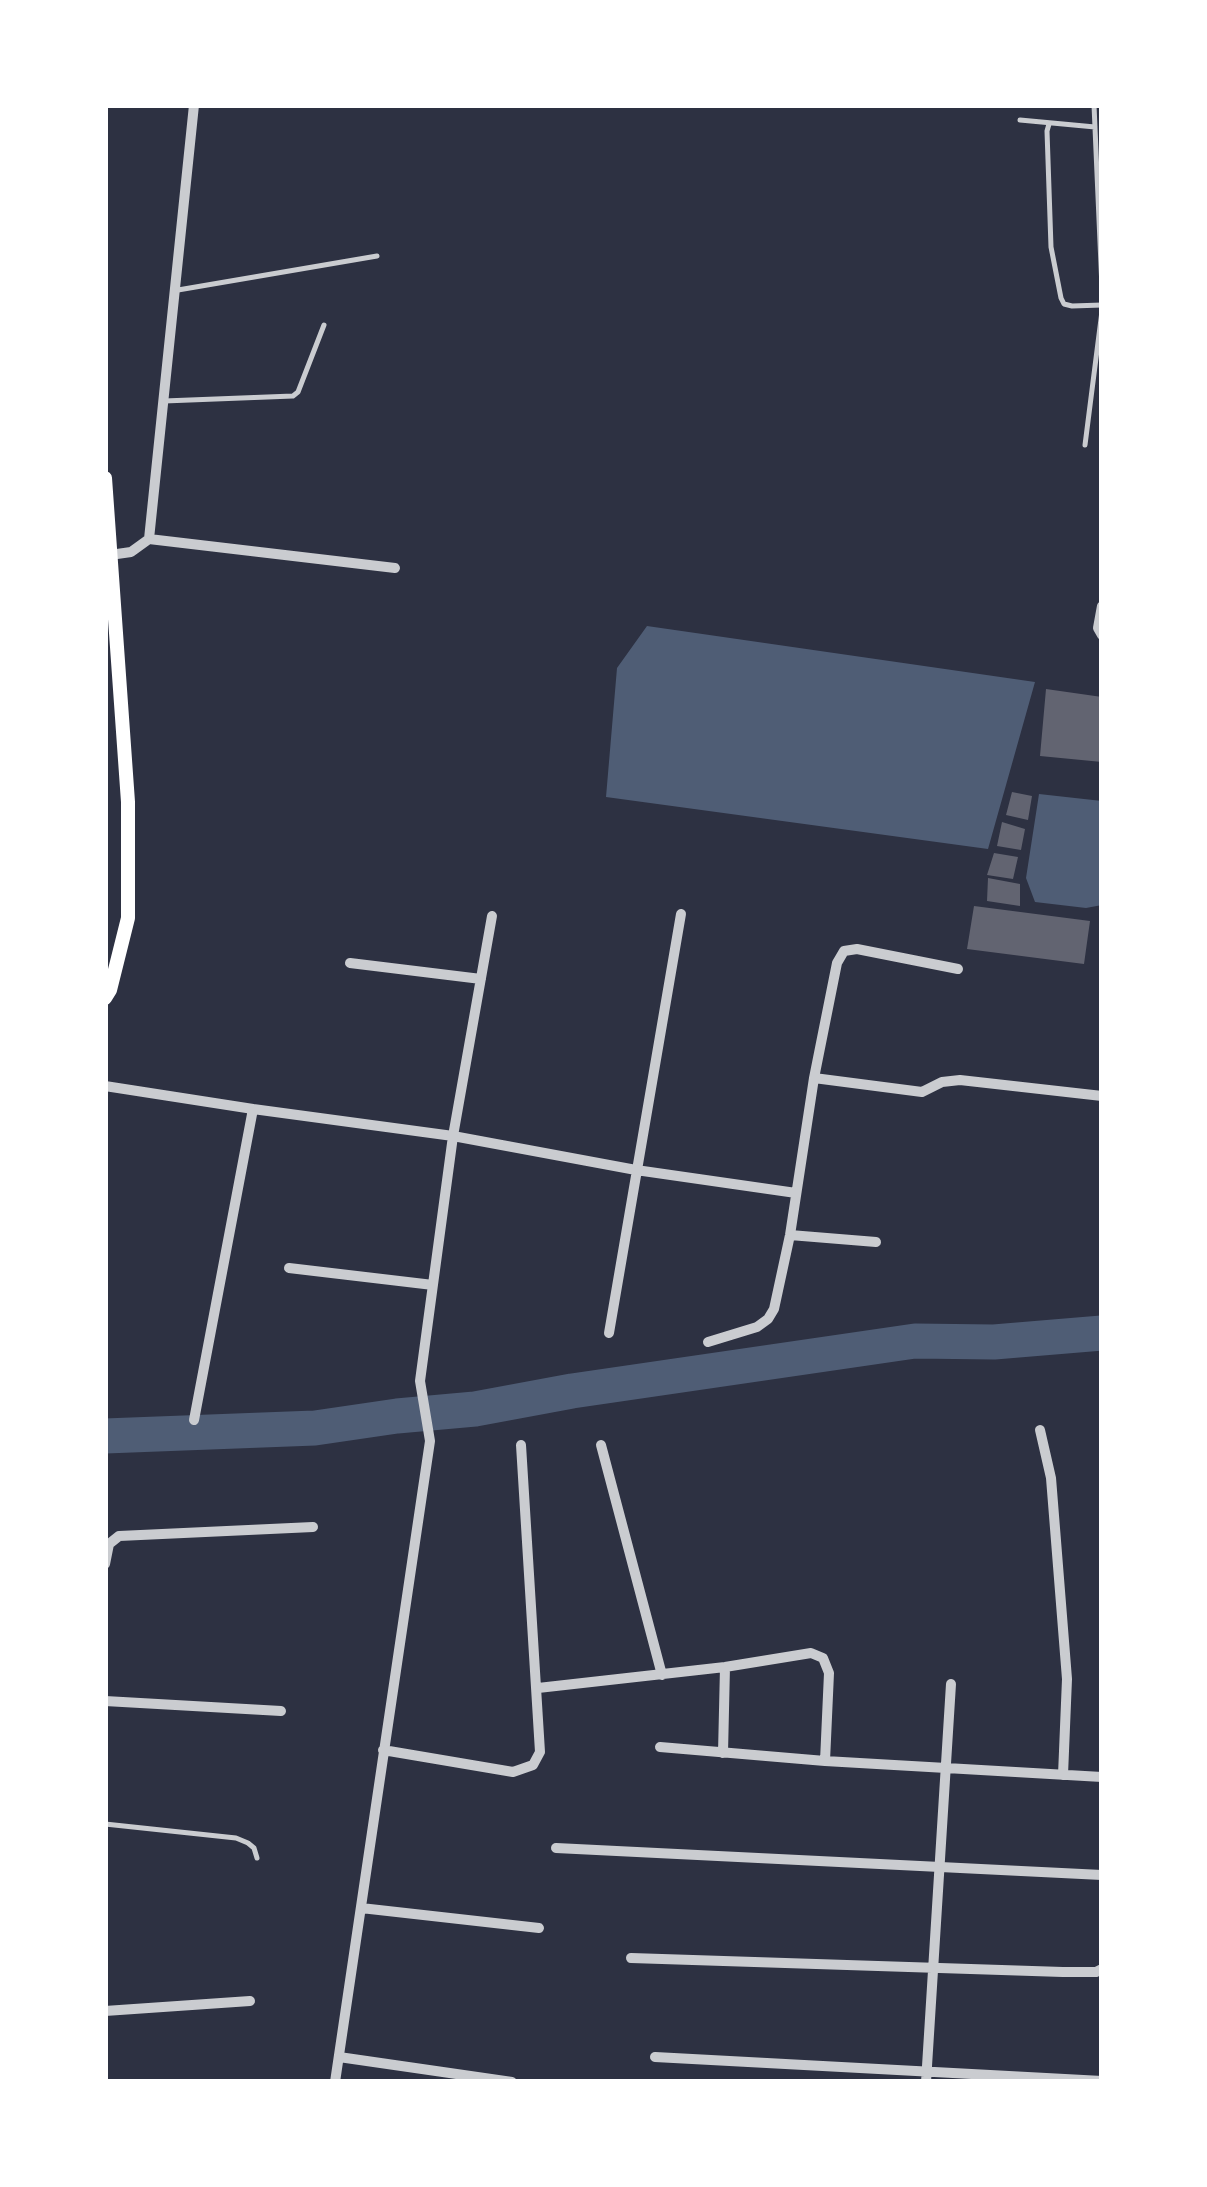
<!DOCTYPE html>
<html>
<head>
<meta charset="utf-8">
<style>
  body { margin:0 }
  #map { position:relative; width:1207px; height:2187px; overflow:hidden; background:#2d3142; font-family:Literata,serif }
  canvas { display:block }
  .frame { position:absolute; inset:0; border:108px solid #fff; pointer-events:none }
</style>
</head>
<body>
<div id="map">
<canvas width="1207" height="2187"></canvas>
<div class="frame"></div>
</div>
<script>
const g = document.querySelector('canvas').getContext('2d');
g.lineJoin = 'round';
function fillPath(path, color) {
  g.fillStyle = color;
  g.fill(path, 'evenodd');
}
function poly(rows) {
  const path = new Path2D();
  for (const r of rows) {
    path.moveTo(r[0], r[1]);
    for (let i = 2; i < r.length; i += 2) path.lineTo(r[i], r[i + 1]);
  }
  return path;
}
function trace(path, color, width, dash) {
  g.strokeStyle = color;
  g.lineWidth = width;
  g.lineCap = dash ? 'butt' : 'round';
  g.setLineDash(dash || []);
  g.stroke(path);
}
fillPath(poly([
  [647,626,1035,682,988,849,606,797,617,668],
  [1039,794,1102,801,1102,905,1086,908,1035,902,1026,878]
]), '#4f5d75');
trace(poly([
  [105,1436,315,1428,397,1416,475,1409,572,1391,915,1341,994,1342,1102,1333]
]), '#4f5d75', 35);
fillPath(poly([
  [1046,689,1102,697,1102,762,1040,756],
  [1012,792,1032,796,1028,820,1006,815],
  [1002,822,1025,829,1021,850,997,846],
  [994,853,1018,857,1013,879,987,875],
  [988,878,1020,884,1020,906,987,901],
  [974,906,1090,921,1084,964,967,949]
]), '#626471');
trace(poly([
  [1094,105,1102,288],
  [1020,120,1095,127],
  [1049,124,1047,131,1051,247,1061,298,1064,304,1072,306,1102,305],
  [178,290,377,256],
  [164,401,293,396,298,392,324,325],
  [1085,445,1102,311],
  [105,1824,236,1838,248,1843,254,1848,257,1858]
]), '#caccd0', 5);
trace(poly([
  [149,539,395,568],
  [110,555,131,552,149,539,194,105],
  [1102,606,1098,628,1102,635],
  [350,963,481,979],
  [814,1078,922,1092,942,1082,960,1080,1102,1096],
  [105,1086,253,1109,453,1136,636,1170,796,1193],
  [790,1235,876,1242],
  [289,1268,433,1285],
  [609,1333,681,914],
  [708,1342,757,1327,768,1319,774,1309,790,1235,814,1078,837,963,844,951,857,949,958,969],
  [194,1420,253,1109],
  [1040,1430,1051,1478,1067,1679,1063,1775],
  [601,1445,662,1675],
  [105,1564,109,1544,119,1536,313,1527],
  [538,1688,725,1667,811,1653,823,1658,829,1673,825,1761],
  [105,1701,281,1711],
  [660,1747,825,1761,1102,1777],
  [383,1750,513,1772,533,1765,540,1752,521,1445],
  [723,1753,725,1667],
  [556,1848,1102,1875],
  [361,1908,539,1928],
  [631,1958,1063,1972,1096,1972,1102,1969],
  [105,2011,250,2001],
  [339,2057,512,2082],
  [655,2057,1102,2081],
  [335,2082,430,1441,420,1381,453,1136,492,916],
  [926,2082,951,1684]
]), '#caccd0', 10);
trace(poly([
  [105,478,128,802,128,918,110,990,105,998]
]), '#fff', 14);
</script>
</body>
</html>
